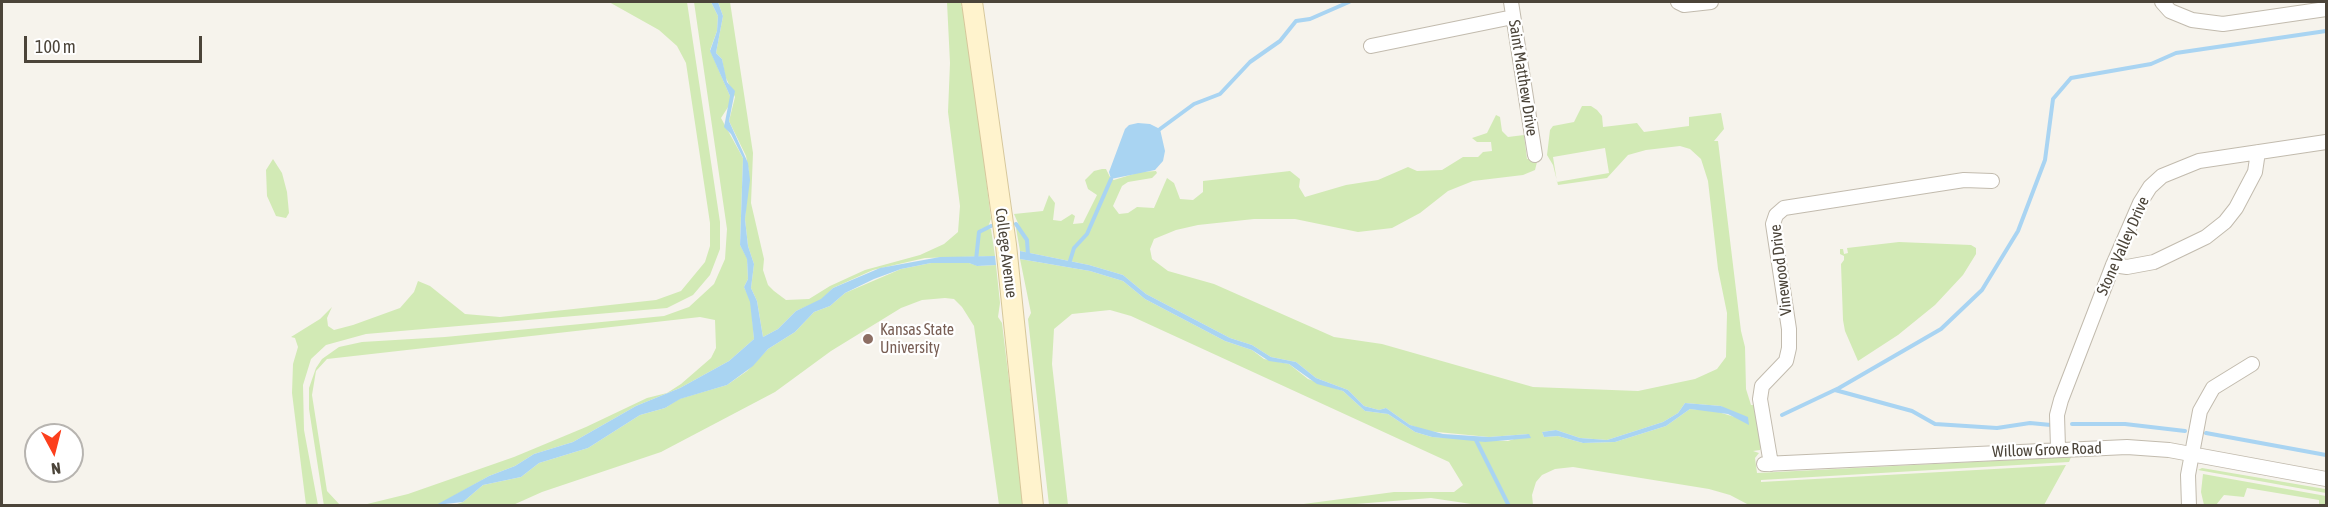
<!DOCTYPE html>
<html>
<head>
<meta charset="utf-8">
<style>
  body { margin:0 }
  #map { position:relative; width:2328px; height:507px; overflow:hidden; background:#f6f3ec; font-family:"Asap Condensed",sans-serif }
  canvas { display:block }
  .frame { position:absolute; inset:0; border:3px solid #4b4439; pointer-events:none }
  .north { position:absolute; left:24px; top:423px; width:60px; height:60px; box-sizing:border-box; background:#fff; border:2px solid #b7b4b0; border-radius:50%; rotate:173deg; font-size:16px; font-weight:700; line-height:24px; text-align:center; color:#4b4439 }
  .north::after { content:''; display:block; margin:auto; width:21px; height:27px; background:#fc3f1d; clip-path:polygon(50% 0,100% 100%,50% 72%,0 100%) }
  .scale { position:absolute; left:24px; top:36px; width:178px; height:27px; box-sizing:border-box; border:3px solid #4b4439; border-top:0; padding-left:8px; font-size:18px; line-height:21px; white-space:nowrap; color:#4b4439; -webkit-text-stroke:4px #fff; paint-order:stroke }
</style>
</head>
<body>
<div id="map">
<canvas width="2328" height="507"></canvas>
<div class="frame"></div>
<div class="north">N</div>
<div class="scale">100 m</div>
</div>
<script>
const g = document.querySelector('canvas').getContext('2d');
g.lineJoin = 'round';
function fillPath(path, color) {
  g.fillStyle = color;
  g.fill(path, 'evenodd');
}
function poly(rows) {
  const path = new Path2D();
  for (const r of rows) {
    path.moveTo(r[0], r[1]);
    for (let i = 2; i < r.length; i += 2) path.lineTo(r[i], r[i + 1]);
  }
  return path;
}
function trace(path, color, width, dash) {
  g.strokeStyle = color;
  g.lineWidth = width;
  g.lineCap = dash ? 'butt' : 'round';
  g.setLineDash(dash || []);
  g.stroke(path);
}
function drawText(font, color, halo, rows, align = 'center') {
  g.font = font + ' "Asap Condensed",sans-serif';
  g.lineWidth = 4.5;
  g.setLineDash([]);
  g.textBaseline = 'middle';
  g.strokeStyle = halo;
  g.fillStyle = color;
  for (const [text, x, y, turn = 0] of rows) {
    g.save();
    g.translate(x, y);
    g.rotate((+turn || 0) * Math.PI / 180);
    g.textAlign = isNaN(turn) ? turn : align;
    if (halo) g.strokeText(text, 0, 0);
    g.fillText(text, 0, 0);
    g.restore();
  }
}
fillPath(poly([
  [609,2,687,2,720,222,720,249,710,275,693,295,667,308,366,334,326,345,311,359,303,385,304,430,318,505,306,505,292,393,293,364,298,347,295,338,291,337,320,319,332,307,327,318,328,326,334,330,353,325,400,308,414,292,418,281,430,286,465,314,500,317,656,300,681,291,705,262,710,246,710,223,686,63,677,46,659,30],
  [694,2,711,2,718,16,717,31,710,50,730,96,730,104,721,118,743,158,740,245,747,258,748,279,744,287,751,302,754,339,729,361,680,388,636,406,573,442,534,454,515,466,489,476,436,506,363,505,408,494,514,457,586,427,647,398,667,393,681,384,711,358,716,348,715,320,700,317,327,359,316,371,312,395,327,491,340,505,324,506,309,409,309,388,316,368,322,359,339,347,362,342,445,337,664,316,689,307,714,284,725,259,727,229],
  [718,2,730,2,753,153,751,203,764,259,763,270,768,285,774,291,786,300,809,299,830,286,865,270,920,255,944,244,958,232,960,206,948,112,950,63,947,2,964,2,961,7,965,7,991,219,988,227,981,229,991,229,995,256,925,258,873,270,833,288,821,300,796,311,778,329,763,337,757,301,751,288,754,264,748,246,745,219,749,172,746,156,729,121,735,97,725,76,722,59,716,53,723,16],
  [1582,106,1591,106,1597,110,1602,116,1603,127,1637,123,1644,132,1689,126,1689,117,1721,113,1724,129,1714,141,1718,141,1741,331,1745,347,1746,389,1751,405,1756,405,1761,447,1760,450,1753,451,1759,453,1755,458,1757,473,2071,457,2069,462,1761,480,1761,482,2066,465,2044,505,1749,505,1730,495,1709,489,1573,467,1555,469,1542,475,1536,482,1532,495,1533,505,1478,505,1431,498,1343,505,1296,505,1394,492,1454,492,1463,485,1449,462,1131,316,1110,310,1072,314,1054,329,1052,364,1068,505,1049,505,1028,319,1031,313,1020,259,1090,271,1123,281,1145,299,1225,341,1252,350,1264,359,1289,364,1308,379,1343,391,1365,411,1388,414,1415,432,1432,437,1508,441,1529,434,1489,437,1427,431,1410,425,1386,408,1379,410,1364,406,1348,390,1316,378,1296,362,1271,357,1252,345,1230,338,1146,294,1123,275,1089,265,1020,251,1016,228,1021,230,1014,214,1043,211,1049,195,1055,203,1053,220,1061,221,1072,214,1075,216,1073,224,1083,223,1097,195,1088,189,1085,180,1094,171,1102,169,1106,169,1111,179,1114,180,1140,172,1156,171,1157,173,1152,178,1128,182,1122,186,1113,206,1119,214,1128,213,1137,207,1154,208,1167,178,1174,183,1180,199,1193,200,1203,192,1203,181,1290,171,1300,179,1299,187,1305,197,1346,185,1378,180,1408,167,1417,171,1442,170,1463,157,1478,157,1483,152,1492,151,1491,142,1477,142,1472,138,1487,133,1496,115,1500,117,1502,131,1508,137,1524,135,1527,159,1538,158,1535,170,1523,175,1473,181,1448,191,1420,213,1392,228,1358,232,1295,219,1254,219,1198,225,1176,230,1154,239,1150,249,1152,259,1168,271,1214,284,1334,337,1382,344,1533,387,1638,391,1695,379,1717,369,1726,357,1727,313,1718,269,1708,181,1701,159,1690,149,1680,146,1646,150,1628,155,1607,178,1558,185,1553,165,1547,155,1550,130,1553,126,1574,122],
  [1605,148,1609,173,1557,182,1553,157],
  [1685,403,1721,406,1738,418,1715,411,1690,409,1666,426,1615,442,1583,443,1558,436,1544,437,1542,432,1556,430,1580,438,1607,440,1663,422,1678,413],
  [273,159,282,173,287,192,289,213,286,218,276,216,267,196,266,170],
  [1899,242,1971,245,1976,248,1976,254,1963,275,1935,305,1898,335,1858,361,1845,331,1843,320,1841,264,1844,260,1844,256,1840,254,1840,249,1843,249,1844,254,1848,253,1847,248],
  [931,263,969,263,978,266,996,265,1000,303,998,317,1002,323,1024,505,999,505,974,326,962,307,954,299,945,298,922,300,901,308,831,351,775,392,661,452,542,492,513,505,451,506,463,502,483,485,521,477,539,463,588,448,640,415,665,408,679,399,727,385,747,371,768,349,795,332,814,312,830,306,845,293,901,269],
  [2202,468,2325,489,2326,493,2198,470],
  [2203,474,2326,496,2326,505,2319,505,2319,500,2247,488,2244,497,2224,495,2216,505,2204,505,2201,492]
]), '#d2eab5');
fillPath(poly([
  [711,2,718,2,723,16,716,53,722,59,727,82,735,91,729,121,748,163,750,180,745,219,748,246,754,264,751,288,757,301,763,337,778,329,796,311,821,299,833,288,880,268,940,257,995,256,996,265,977,266,969,263,931,263,901,269,874,279,845,293,830,306,814,312,795,332,768,349,753,366,727,385,680,399,665,408,640,415,588,448,539,463,521,477,483,485,463,502,436,505,489,476,515,466,534,454,573,442,636,406,680,388,729,361,754,339,750,302,744,287,748,279,747,259,740,245,743,158,731,134,724,127,730,96,710,51,717,31,718,16],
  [1138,123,1150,124,1160,129,1165,151,1163,161,1155,170,1111,179,1109,172,1125,129,1129,125],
  [1020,251,1089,265,1123,275,1146,294,1230,338,1252,345,1271,357,1296,362,1316,378,1348,390,1364,406,1379,410,1386,408,1410,425,1443,434,1489,437,1529,434,1531,438,1485,442,1432,437,1415,432,1388,414,1365,411,1343,391,1317,384,1289,364,1269,361,1252,350,1225,341,1145,299,1123,281,1090,271,1020,259],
  [1685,403,1721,406,1748,417,1749,425,1728,414,1690,409,1666,426,1615,442,1583,443,1558,436,1544,437,1542,432,1556,430,1580,438,1607,440,1663,422,1678,413]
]), '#a9d4f2');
trace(poly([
  [1160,129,1194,104,1220,94,1250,62,1280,41,1296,21,1310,19,1349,2],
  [1016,224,1027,240,1028,255],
  [976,260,979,232,991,226],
  [1069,264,1074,248,1087,234,1111,179],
  [1835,390,1912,411,1935,424,1997,428,2030,423,2051,425],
  [1782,415,1839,388,1941,329,1982,290,2018,231,2045,160,2053,99,2071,78,2151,64,2176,53,2326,31],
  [2072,424,2125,424,2185,431],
  [2206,433,2326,455],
  [1476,440,1509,506]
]), '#a9d4f2', 4);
const street = poly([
  [1511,2,1535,155],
  [1678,2,1684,5,1711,2],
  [2162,2,2170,11,2192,20,2223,24,2326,9],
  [1371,46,1513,17],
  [2113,265,2127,267,2154,262,2206,237,2225,222,2236,208,2255,172,2258,152],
  [2058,448,2057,415,2061,400,2113,265,2140,203,2150,187,2162,176,2199,161,2326,142],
  [1764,464,2127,447,2169,450,2326,479],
  [1771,464,1760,399,1762,386,1786,361,1789,348,1789,329,1773,224,1776,215,1784,208,1964,180,1992,181],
  [2189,506,2188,475,2200,411,2213,388,2252,364]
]);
const secondary = poly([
  [972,2,1006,245,1033,506]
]);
trace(street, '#c2bbae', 16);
trace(secondary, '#d6c79b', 22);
trace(street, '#fff', 14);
trace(secondary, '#fff3cd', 20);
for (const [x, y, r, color] of [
  [868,339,6,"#8d6e63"]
]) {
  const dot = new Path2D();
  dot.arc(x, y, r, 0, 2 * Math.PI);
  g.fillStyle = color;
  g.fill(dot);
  trace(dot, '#fff', 2);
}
drawText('16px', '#4b4439', '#fff', [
  ["Saint Matthew Drive",1523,78,81],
  ["Stone Valley Drive",2123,246,-66],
  ["College Avenue",1006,253,83],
  ["Vinewood Drive",1781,270,-97],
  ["Willow Grove Road",2047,450,-2]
]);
drawText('16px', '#785e54', '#fff', [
  ["Kansas State",880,330],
  ["University",880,348]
], 'left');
</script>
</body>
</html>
